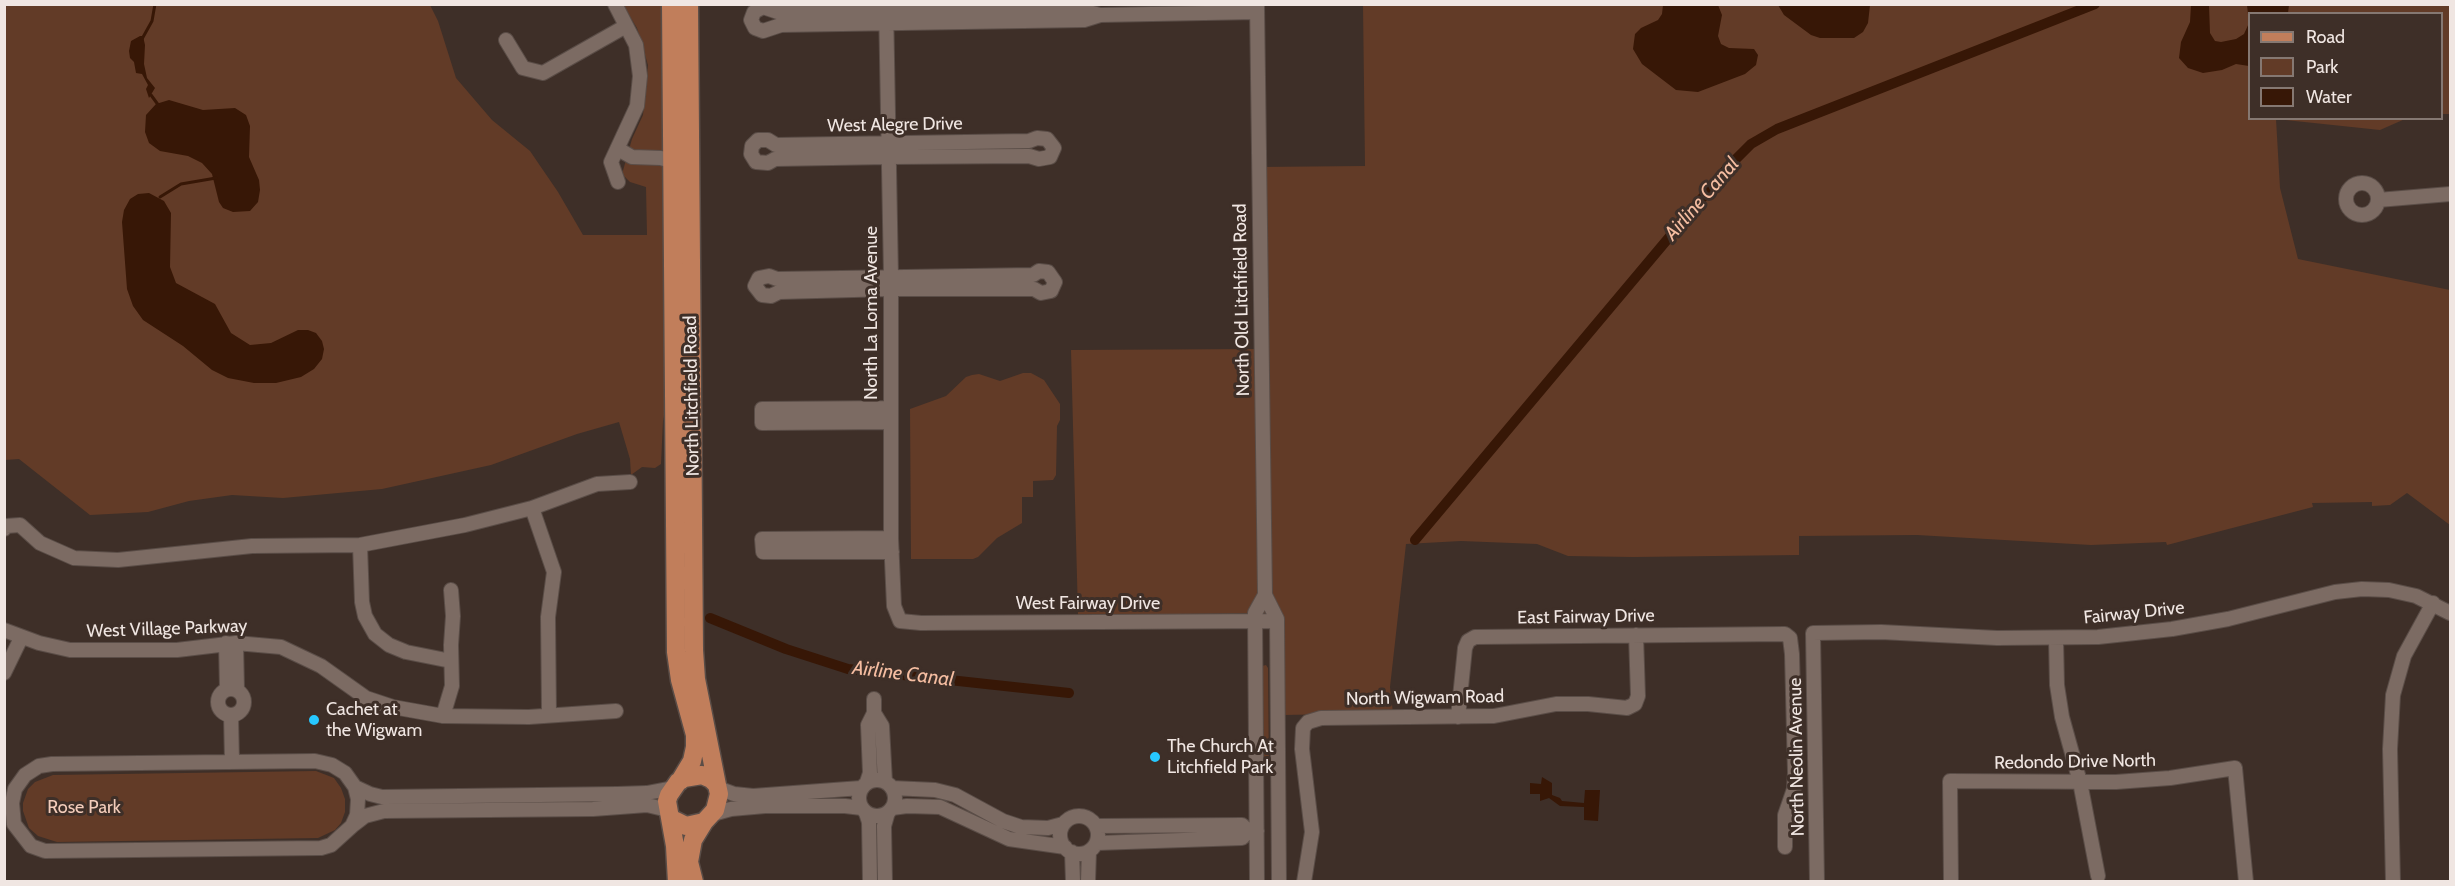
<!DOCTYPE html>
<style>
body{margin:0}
#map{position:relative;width:2455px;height:886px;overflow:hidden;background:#3e2f28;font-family:Cabin,sans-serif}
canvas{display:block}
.frame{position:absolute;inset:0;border:6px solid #f0e6e2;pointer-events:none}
.legend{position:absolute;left:2248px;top:12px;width:195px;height:108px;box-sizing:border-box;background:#3e2f28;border:2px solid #857872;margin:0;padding:8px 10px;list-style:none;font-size:18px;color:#f0e6e2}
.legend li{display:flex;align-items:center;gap:12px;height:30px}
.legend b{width:30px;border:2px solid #857872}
</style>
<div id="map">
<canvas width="2455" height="886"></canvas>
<div class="frame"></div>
<ul class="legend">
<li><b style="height:8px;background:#c17e5b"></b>Road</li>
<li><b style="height:16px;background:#623b27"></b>Park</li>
<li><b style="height:16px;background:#371706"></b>Water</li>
</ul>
</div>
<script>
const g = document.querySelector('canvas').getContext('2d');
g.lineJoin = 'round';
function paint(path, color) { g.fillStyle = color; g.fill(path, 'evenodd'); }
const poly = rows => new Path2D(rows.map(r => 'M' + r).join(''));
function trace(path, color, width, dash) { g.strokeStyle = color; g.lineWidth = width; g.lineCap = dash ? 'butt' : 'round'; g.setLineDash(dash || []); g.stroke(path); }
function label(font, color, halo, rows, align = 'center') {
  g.font = font + ' Cabin,sans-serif'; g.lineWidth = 6; g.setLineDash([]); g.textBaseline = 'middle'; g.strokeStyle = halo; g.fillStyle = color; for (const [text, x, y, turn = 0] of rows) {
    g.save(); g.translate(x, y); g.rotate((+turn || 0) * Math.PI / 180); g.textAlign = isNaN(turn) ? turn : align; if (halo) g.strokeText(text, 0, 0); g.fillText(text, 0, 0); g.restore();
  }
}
paint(poly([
 [5,5,430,5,438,21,456,78,492,120,530,151,558,192,583,235,647,235,646,187,630,182,622,174,632,139,643,115,648,65,637,28,623,5,666,5,670,383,663,421,661,464,655,468,642,467,631,475,630,459,619,422,577,434,491,465,382,489,283,498,232,495,189,501,148,512,90,515,19,459,5,460],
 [1363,5,2450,5,2450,114,2442,114,2442,14,2250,14,2250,118,2405,119,2380,130,2276,119,2280,188,2298,259,2450,290,2450,525,2407,493,2390,505,2372,506,2372,502,2312,503,2313,507,2167,545,2166,542,2091,545,1917,535,1799,536,1799,555,1633,557,1568,556,1537,544,1461,541,1406,544,1390,687,1393,713,1283,715,1282,613,1078,615,1071,350,1260,349,1258,167,1365,166],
 [1023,373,1031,373,1044,380,1060,404,1060,420,1057,426,1056,475,1053,480,1033,481,1033,497,1022,497,1022,523,997,538,978,557,973,559,911,559,910,409,946,396,966,377,972,375,979,374,1000,381],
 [1266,665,1268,668,1269,774,1266,776,1263,773,1262,666],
 [316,771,334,778,341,788,345,799,345,812,341,823,335,830,318,838,57,842,38,836,29,828,23,811,23,803,28,789,35,782,53,775]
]), '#623b27');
paint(poly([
 [1663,5,1718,5,1722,15,1718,36,1721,44,1729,48,1754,49,1758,55,1756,65,1745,74,1698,92,1676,90,1642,64,1633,49,1635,34,1641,28,1658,20,1662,14],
 [1778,5,1870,5,1868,23,1863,32,1854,38,1820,38,1811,35,1784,15],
 [2191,5,2209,5,2210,33,2215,41,2221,42,2236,39,2244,34,2249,23,2247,5,2289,5,2288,13,2250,14,2249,66,2236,64,2222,70,2203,73,2188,68,2179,58,2181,42,2190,22],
 [140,36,143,36,145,45,144,64,147,78,155,88,149,98,146,89,148,85,142,74,136,73,134,62,130,58,129,51,131,41],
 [169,100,203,110,235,108,246,115,250,126,249,157,259,180,260,190,258,202,250,211,233,212,223,208,219,202,212,174,202,163,188,156,160,151,149,143,145,132,146,115,156,104],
 [149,193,164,201,171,213,170,267,176,283,215,304,231,333,250,345,271,343,298,330,308,330,316,333,322,341,324,349,322,359,314,369,301,377,276,383,254,383,228,378,212,370,183,346,143,320,133,306,127,289,122,222,124,210,130,199,138,194],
 [1542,777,1552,783,1552,795,1560,798,1562,801,1584,803,1585,790,1600,790,1598,821,1584,820,1584,807,1560,806,1549,798,1540,801,1540,794,1530,794,1530,783,1541,784]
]), '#371706');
trace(poly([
 [142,39,152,21,155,4],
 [151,95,159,106],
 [160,197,181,184,216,178]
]), '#371706', 3);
trace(poly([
 [1415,540,1729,166,1751,144,1777,129,2095,4],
 [710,618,786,649,848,669,1069,693]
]), '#371706', 10);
const minor = poly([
 [615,4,636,45,640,76,637,106,611,162,618,182],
 [886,4,891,277,891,538,894,606,900,621,921,623,1276,621],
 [1257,4,1265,595,1277,619,1279,882],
 [1100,15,1084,20,781,25,763,31,755,28,751,20,754,12,763,7,778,12,1063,9,1081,10,1100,15,1257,12],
 [506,40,523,68,543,73,626,26],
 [1037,138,1047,139,1054,148,1050,157,1039,159,1029,156,889,157,775,159,768,163,756,162,751,154,752,146,758,140,768,140,776,145,1029,141,1037,138],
 [618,149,632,157,661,158,671,161],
 '2346 199a16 16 0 1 1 32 0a16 16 0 1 1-32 0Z',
 [2378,200,2450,194],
 [1039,271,1048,272,1055,282,1051,291,1041,293,1034,289,891,289,779,292,771,296,762,295,755,286,759,278,769,276,777,279,1033,275,1039,271],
 [890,408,762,409,762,423,891,422],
 [532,508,554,572,548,617,549,714],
 [4,529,6,526,20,525,40,543,74,558,118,560,252,546,360,545,465,525,532,508,597,484,630,482],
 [891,538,762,539,763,552,892,552],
 [360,545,362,602,365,616,375,634,389,645,406,652,451,661],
 [4,630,39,643,70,650,177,650,236,643,281,647,321,666,366,698,393,707,443,716,529,717,616,711],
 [2056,639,2057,685,2062,717,2080,782,2098,876],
 [226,643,227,689],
 [236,643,237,689],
 [4,673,21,638],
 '218 702a13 13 0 1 1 26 0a13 13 0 1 1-26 0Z',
 [874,713,882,726,885,782],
 [231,715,232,762],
 [443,716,452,686,451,645,453,616,451,590],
 [1458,717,1465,648,1468,641,1475,637,1785,634,1790,638,1792,654,1795,773,1794,789,1785,815,1785,847],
 [315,761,332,765,345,773,355,787,358,799,357,815,352,826,331,845,321,848,45,851,31,846,14,824,12,803,15,789,25,775,39,766,52,764,315,761],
 '859 798a18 18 0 1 1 36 0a18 18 0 1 1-36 0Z',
 [867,782,870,773,868,725,874,713,874,699],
 [355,787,370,794,382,797,617,794,647,793,673,788],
 [718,788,734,794,753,796,861,788],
 [892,788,935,790,955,795,1003,821,1021,827,1048,828,1063,824],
 [892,808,907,806,940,807,1009,839,1065,847],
 [866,813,869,822,870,882],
 [713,814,731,809,765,806,845,806,862,808],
 '1060 835a19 19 0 1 1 38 0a19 19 0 1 1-38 0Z',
 [352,826,365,816,384,811,593,809,647,805,668,810],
 [1096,826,1242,825,1248,831,1257,831],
 [1097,843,1242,838,1248,831],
 [1072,852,1073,882],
 [885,882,884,826,888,812],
 [1088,882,1089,851],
 [1257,882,1255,613,1265,595],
 [1304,882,1312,832,1302,749,1303,728,1308,722,1321,718,1494,716,1556,704,1588,704,1627,708,1635,704,1638,696,1636,635],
 [1817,882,1813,633,1881,632,1997,638,2098,637,2172,629,2228,619,2335,592,2362,589,2389,590,2416,596,2450,613],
 [1951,882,1950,781,2116,782,2170,778,2235,768,2246,882],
 [2393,882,2390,749,2393,695,2404,656,2433,603]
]);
const major = poly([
 [671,4,676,652,680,680,695,735,695,747,692,761,680,781],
 [689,4,694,650,696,679,717,785],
 [670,818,675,846,677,882],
 [694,882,689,862,693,840,704,822,715,810,719,794,717,785,711,779,702,775,684,778,678,782,669,795,667,801,670,818,686,826,704,822]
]);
trace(minor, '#5a4d47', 16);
trace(major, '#5a4d47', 21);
trace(minor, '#7c6b63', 14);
trace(major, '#c17e5b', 18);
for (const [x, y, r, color] of [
 [314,720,6,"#27c8ff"],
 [1155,757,6,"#27c8ff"]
]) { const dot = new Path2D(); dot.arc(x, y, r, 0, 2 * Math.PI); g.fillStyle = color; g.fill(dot); trace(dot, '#3e2f28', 2); }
label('18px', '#f0e6e2', '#3e2f28', [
 ["West Alegre Drive",895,125,-1],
 ["North Old Litchfield Road",1242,300,-91],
 ["North La Loma Avenue",872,313,-90],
 ["North Litchfield Road",692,396,-91],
 ["West Fairway Drive",1088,604],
 ["Fairway Drive",2134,613,-6],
 ["East Fairway Drive",1586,617,-1],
 ["West Village Parkway",167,629,-2],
 ["North Wigwam Road",1425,698,-1],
 ["North Neolin Avenue",1797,757,-91],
 ["Redondo Drive North",2075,762,-1]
]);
label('18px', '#f0e6e2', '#3e2f28', [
 ["Cachet at",326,710],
 ["the Wigwam",326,731],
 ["The Church At",1167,747],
 ["Litchfield Park",1167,768]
], 'left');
label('18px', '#f3ccba', '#3e2f28', [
 ["Rose Park",84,808]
]);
label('italic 20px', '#f5bda1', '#3e2f28', [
 ["Airline Canal",1702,199,-49],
 ["Airline Canal",903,674,7]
]);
</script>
